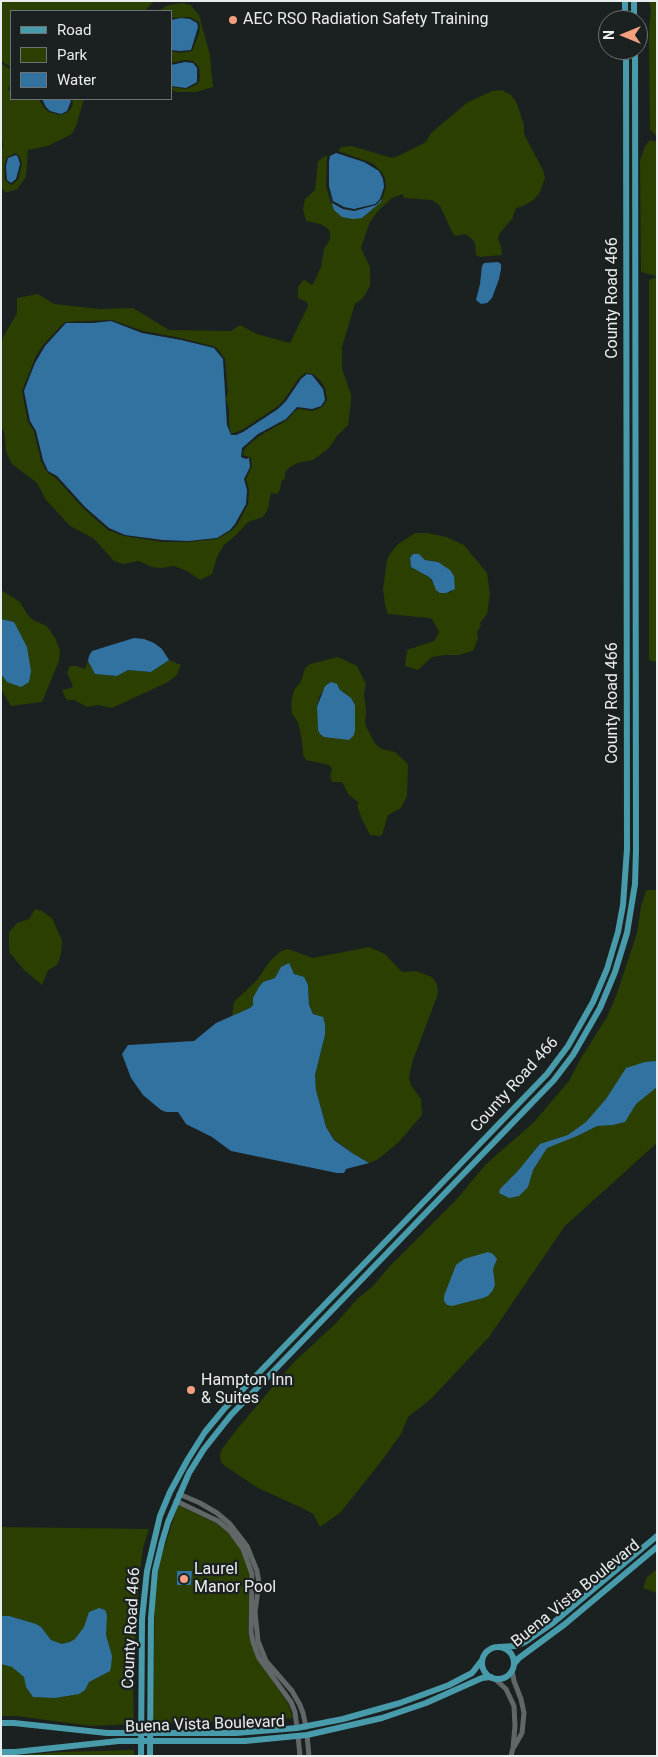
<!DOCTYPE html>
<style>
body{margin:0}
#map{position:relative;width:658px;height:1757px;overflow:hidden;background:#1b2120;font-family:Roboto,sans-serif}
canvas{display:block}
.frame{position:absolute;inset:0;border:2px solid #e9eded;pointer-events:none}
.legend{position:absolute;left:10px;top:10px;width:162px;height:90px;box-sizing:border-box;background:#1b2120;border:1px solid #6d7372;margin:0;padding:6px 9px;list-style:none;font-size:15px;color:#e9eded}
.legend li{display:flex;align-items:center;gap:10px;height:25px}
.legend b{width:25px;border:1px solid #6d7372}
.north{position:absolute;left:598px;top:10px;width:50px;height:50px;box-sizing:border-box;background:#1b2120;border:1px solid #6d7372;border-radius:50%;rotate:270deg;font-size:14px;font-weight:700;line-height:20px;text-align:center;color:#e9eded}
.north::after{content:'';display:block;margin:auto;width:18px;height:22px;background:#f3a081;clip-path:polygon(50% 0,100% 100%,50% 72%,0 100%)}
</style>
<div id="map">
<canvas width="658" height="1757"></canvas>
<div class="frame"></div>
<ul class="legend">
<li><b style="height:6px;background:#489baa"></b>Road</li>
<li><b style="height:14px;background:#2a3f00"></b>Park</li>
<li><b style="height:14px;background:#3272a1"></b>Water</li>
</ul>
<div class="north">N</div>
</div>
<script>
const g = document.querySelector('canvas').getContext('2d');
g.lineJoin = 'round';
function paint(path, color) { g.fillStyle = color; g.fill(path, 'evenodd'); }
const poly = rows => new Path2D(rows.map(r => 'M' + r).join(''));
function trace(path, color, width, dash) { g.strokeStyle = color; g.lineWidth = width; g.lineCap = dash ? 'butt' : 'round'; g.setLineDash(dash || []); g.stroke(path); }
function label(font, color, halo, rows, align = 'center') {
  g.font = font + ' Roboto,sans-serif'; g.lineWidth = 4.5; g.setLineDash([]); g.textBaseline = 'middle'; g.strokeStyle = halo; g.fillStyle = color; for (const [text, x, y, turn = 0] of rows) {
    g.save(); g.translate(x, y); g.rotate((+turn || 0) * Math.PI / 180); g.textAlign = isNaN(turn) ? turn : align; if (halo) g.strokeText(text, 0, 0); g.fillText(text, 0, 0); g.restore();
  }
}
paint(poly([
 [1,1,154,1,145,11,11,11,11,67,1,61],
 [649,1,657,1,657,137,650,129,649,33,651,9],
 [183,3,191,5,199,15,210,55,213,87,197,92,177,92,171,90,171,87,186,89,194,86,199,82,200,76,199,67,193,61,185,60,171,63,171,51,180,53,192,51,199,34,200,26,199,22,190,17,171,18,171,11,158,11,168,5],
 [1,63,11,70,11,83,8,89,11,92,11,99,39,99,44,108,49,112,60,115,68,112,72,107,73,102,72,99,84,99,76,126,72,134,48,146,28,150,26,177,17,189,6,193,1,187,1,150,3,147,1,132],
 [16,153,20,157,22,164,18,180,11,185,5,180,4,166,7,157],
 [502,90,511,95,516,101,524,125,524,134,543,170,545,178,539,194,532,201,521,207,516,208,512,219,500,233,498,238,501,247,502,255,480,257,476,255,475,243,472,239,465,234,456,236,453,234,440,206,432,200,404,198,403,194,392,198,378,211,370,222,361,248,370,267,370,286,363,298,355,304,342,347,342,369,351,394,351,403,348,425,337,436,329,448,313,460,297,463,290,467,285,472,285,479,282,480,280,490,277,494,271,493,268,509,263,517,248,522,236,535,224,545,217,557,212,574,200,580,187,571,174,566,161,568,152,567,139,561,123,564,114,561,93,538,70,526,46,500,37,483,12,464,6,452,4,432,1,426,1,341,17,313,17,298,38,294,54,304,100,309,133,308,169,330,231,331,240,325,257,334,290,343,308,306,307,302,298,298,298,287,302,281,305,280,310,284,312,285,314,282,321,267,324,249,330,239,330,232,327,228,320,224,306,221,303,209,305,199,315,190,318,161,327,155,326,186,331,204,362,218,381,202,386,187,385,178,381,171,372,163,338,151,341,147,352,146,392,158,398,156,426,142,431,133,468,102,492,91],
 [112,320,143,331,181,338,216,347,225,359,228,392,226,399,229,409,229,425,231,434,242,430,277,407,284,400,299,378,305,373,313,374,320,380,325,388,327,400,322,407,313,411,298,409,295,411,287,420,259,436,244,449,243,455,251,458,252,466,246,479,249,490,248,504,237,525,231,531,217,539,188,542,163,542,124,536,108,530,83,508,56,478,47,472,41,461,34,431,28,422,22,391,36,356,44,344,65,322],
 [650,140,657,142,656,276,641,272,640,160,645,146],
 [657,277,657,662,649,660,649,280],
 [415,533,427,533,446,537,464,545,487,573,490,594,487,614,480,623,481,626,477,632,478,639,473,651,459,655,444,655,432,657,418,670,405,666,407,650,434,641,439,632,432,619,429,618,388,614,385,605,383,589,387,560,390,554,398,544],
 [413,554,419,554,425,560,438,562,452,592,440,593,429,577,411,567,410,559],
 [1,590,20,602,27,614,33,620,47,626,55,638,60,650,59,661,42,702,11,706,1,689,1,674,7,682,14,622,1,619],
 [338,657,357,666,366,684,364,694,366,709,365,724,375,744,382,749,395,752,407,763,408,766,407,796,401,808,388,815,382,835,379,836,370,835,361,817,357,805,359,803,349,795,342,782,332,782,330,776,332,769,329,765,306,760,303,755,302,741,298,722,292,714,291,702,294,690,301,682,305,668,310,664],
 [337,684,340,690,351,698,355,705,355,730,324,737,320,734,318,730,317,707,319,697,324,689],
 [169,660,181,665,177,675,168,682,112,708,98,705,87,707,74,700,67,700,64,695,62,690,71,688,73,686,67,673,70,666,77,666,85,669,88,661,95,674,117,676,128,670,151,672],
 [646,890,657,890,657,1143,565,1226,489,1337,432,1398,408,1417,401,1434,383,1459,341,1512,320,1527,313,1514,302,1508,258,1488,225,1466,221,1462,220,1455,222,1449,237,1429,293,1363,335,1324,358,1298,373,1286,388,1268,456,1200,486,1164,533,1123,569,1081,581,1058,607,1017,616,996,637,933,641,906],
 [35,909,42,911,52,918,62,940,61,955,57,965,48,970,42,985,24,970,10,953,9,945,9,932,17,923,29,919],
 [369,947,385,954,402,972,416,971,432,977,437,984,438,994,413,1060,409,1077,411,1085,421,1099,422,1115,398,1143,377,1160,369,1163,352,1153,334,1139,326,1127,316,1090,315,1075,325,1035,325,1024,319,1017,313,1014,309,1005,308,985,284,965,275,978,268,980,253,998,253,1005,250,1008,232,1016,234,1002,257,980,270,961,281,951,288,949,313,958],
 [178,1505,216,1523,228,1533,241,1549,250,1574,248,1632,251,1643,257,1659,288,1703,293,1718,274,1720,156,1723,153,1717,155,1597,160,1560],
 [1,1527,149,1529,143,1548,137,1602,133,1679,134,1724,91,1726,16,1716,1,1716],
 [657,1569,657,1593,643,1588,647,1577],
 [134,1750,134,1756,8,1756,60,1752]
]), '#2a3f00');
paint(poly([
 [181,18,190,19,197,23,198,27,191,50,179,51,171,50,171,20],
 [185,62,193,63,197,68,197,82,186,88,171,86,171,65],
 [42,99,69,99,71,101,67,111,61,114,50,111,46,107],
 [336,153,364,162,379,171,383,179,384,187,380,199,375,204,354,209,344,207,333,201,329,186,329,162,330,156],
 [16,155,18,157,20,164,16,179,11,183,7,180,6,166,8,158],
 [328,192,332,203,343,209,354,211,376,205,382,199,381,202,362,218,353,219,342,217,334,210],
 [498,262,501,264,501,269,499,279,492,298,487,303,481,304,476,300,480,284,482,266,484,263],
 [111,321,142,333,181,340,214,348,223,359,227,425,231,435,236,435,243,432,278,409,286,401,301,379,307,374,312,375,323,389,325,400,321,406,312,409,297,407,286,419,258,434,242,448,241,457,246,459,249,458,250,467,244,479,247,490,246,504,235,524,230,530,217,538,188,541,163,540,125,535,109,528,85,507,57,476,48,471,43,460,36,431,30,421,24,391,35,363,45,346,66,323,93,323],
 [413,554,419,554,425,560,438,562,450,570,454,576,455,589,446,593,440,593,436,590,432,580,429,577,411,567,410,558],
 [1,619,14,622,27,647,31,671,29,682,21,687,7,682,1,674],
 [134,638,144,639,154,643,162,649,169,660,151,672,128,670,117,676,95,674,88,661,89,656,92,651],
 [331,682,337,684,340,690,351,698,355,705,355,730,354,735,349,740,324,737,320,734,318,730,317,707,325,686],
 [289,963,294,974,304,977,308,985,309,1005,313,1014,323,1017,325,1024,325,1035,315,1075,316,1090,326,1127,334,1140,352,1153,369,1163,346,1169,344,1173,337,1173,231,1151,212,1137,186,1124,178,1112,166,1112,161,1110,143,1095,131,1078,122,1054,128,1045,194,1041,216,1023,250,1008,253,1005,253,998,259,987,263,982,275,978,281,967],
 [657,1061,657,1087,636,1104,625,1122,613,1125,597,1126,577,1136,547,1148,533,1170,528,1187,519,1196,509,1198,499,1193,500,1189,517,1172,540,1144,568,1135,586,1122,606,1099,626,1068,645,1062],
 [488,1252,493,1254,497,1259,493,1269,495,1285,493,1290,488,1296,483,1298,452,1306,447,1305,444,1301,444,1296,456,1265,464,1259],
 [177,1571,192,1571,191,1585,177,1585],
 [99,1608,105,1610,107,1615,106,1635,112,1656,111,1667,110,1671,89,1682,85,1690,79,1694,55,1698,33,1697,26,1687,24,1677,12,1667,1,1664,1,1616,9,1616,36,1624,41,1627,51,1640,62,1644,70,1642,75,1639,84,1627,89,1612]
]), '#3272a1');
trace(poly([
 [179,1494,200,1503,217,1513,230,1524,247,1546,257,1571,259,1583,255,1612,258,1641,266,1661,292,1691,300,1705,303,1713,306,1727],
 [176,1501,218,1521,230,1531,243,1549,252,1574,251,1632,253,1642,259,1658,291,1702,295,1712,297,1728],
 [512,1670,514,1681,521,1699,524,1713,522,1733,514,1747],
 [495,1679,506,1689,514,1706,515,1726,513,1748,511,1756],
 [307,1735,309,1756],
 [298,1736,300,1756]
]), '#616766', 5);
trace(poly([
 [625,1,625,20],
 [634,1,634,20],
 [498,1647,516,1646,525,1642,553,1623,657,1536],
 '482 1663a16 16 0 1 1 32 0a16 16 0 1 1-32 0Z',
 [514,1664,519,1658,565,1624,657,1547],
 [1,1723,14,1723,107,1733,236,1733,297,1728,343,1719,400,1703,449,1685,472,1673,482,1660],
 [1,1752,15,1752,119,1741,245,1741,307,1735,382,1718,426,1703,482,1678,491,1677],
 [141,1756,142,1619,147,1571,160,1516,170,1492,188,1459,205,1432,224,1409,547,1074,568,1046,593,1002,607,969,618,932,623,905,627,849,626,50],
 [150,1756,151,1618,155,1571,162,1542,168,1522,189,1473,204,1449,231,1415,554,1080,573,1055,600,1008,615,972,627,933,635,884,636,850,635,50]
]), '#489baa', 6);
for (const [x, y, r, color] of [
 [233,20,5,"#f3a081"],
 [191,1390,5,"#f3a081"],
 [184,1579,5,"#f3a081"]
]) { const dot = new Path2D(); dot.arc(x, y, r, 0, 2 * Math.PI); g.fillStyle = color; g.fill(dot); trace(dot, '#1b2120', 2); }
label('16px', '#e9eded', '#1b2120', [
 ["AEC RSO Radiation Safety Training",243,20],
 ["Hampton Inn",201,1381],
 ["& Suites",201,1399],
 ["Laurel",194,1570],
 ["Manor Pool",194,1588]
], 'left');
label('16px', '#e9eded', '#1b2120', [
 ["County Road 466",613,298,-90],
 ["County Road 466",613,703,-90],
 ["County Road 466",515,1085,-48],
 ["Buena Vista Boulevard",576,1594,-39],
 ["County Road 466",132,1628,-87],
 ["Buena Vista Boulevard",205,1725,-2]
]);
</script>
